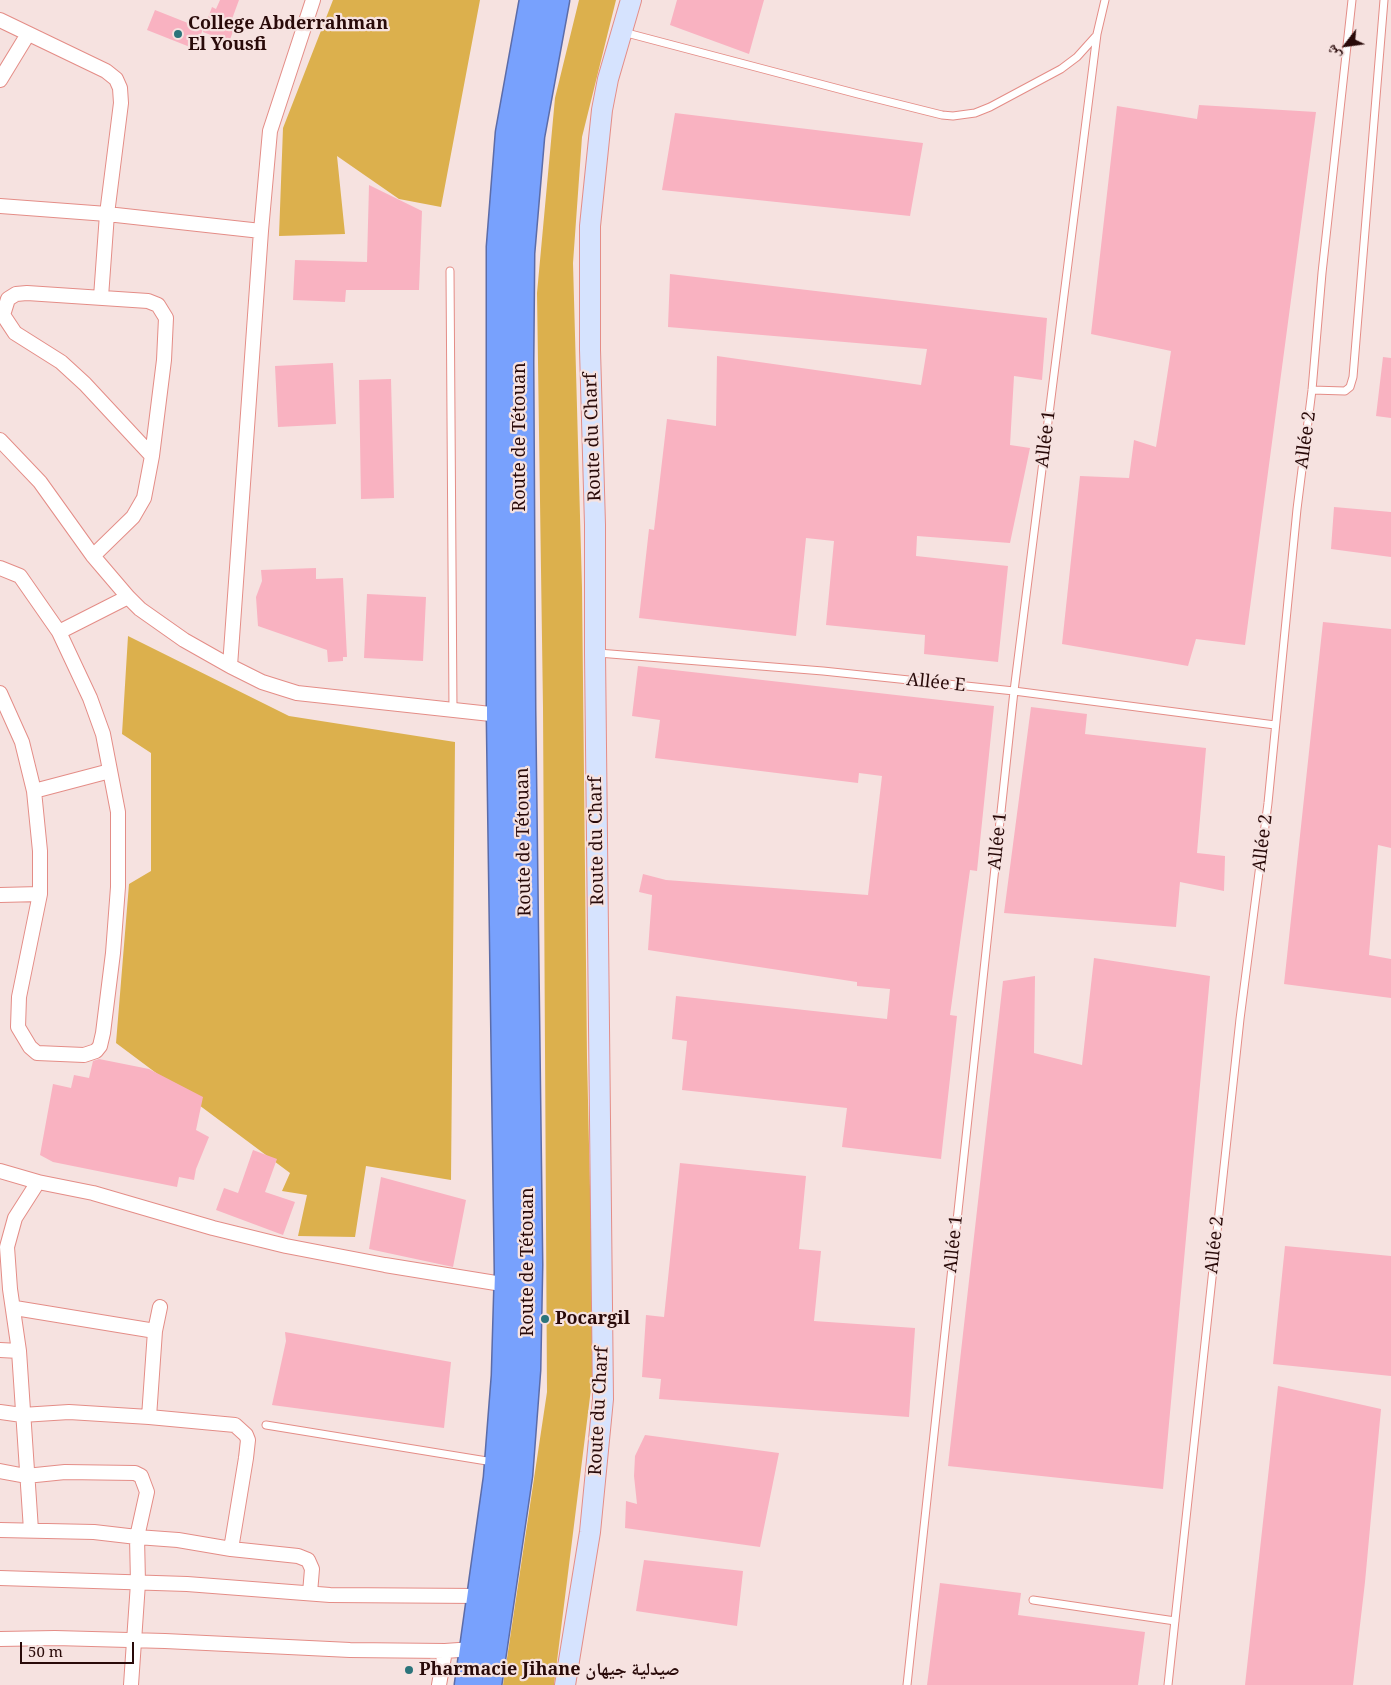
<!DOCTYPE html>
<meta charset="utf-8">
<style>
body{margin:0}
#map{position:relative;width:1391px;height:1685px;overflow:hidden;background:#f6e2e0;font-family:"Noto Serif","Noto Naskh Arabic",serif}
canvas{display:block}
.north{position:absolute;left:1321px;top:20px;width:50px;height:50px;-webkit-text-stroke:4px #f6e2e0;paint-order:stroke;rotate:240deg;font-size:14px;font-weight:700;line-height:20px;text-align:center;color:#290a09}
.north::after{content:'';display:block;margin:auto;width:18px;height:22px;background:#290a09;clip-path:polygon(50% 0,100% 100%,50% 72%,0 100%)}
.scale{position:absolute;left:20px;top:1642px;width:114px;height:22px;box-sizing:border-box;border:2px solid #290a09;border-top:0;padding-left:6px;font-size:15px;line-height:18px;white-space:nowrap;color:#290a09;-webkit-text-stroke:4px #f6e2e0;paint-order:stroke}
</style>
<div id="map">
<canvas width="1391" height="1685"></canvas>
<div class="north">ش</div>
<div class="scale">50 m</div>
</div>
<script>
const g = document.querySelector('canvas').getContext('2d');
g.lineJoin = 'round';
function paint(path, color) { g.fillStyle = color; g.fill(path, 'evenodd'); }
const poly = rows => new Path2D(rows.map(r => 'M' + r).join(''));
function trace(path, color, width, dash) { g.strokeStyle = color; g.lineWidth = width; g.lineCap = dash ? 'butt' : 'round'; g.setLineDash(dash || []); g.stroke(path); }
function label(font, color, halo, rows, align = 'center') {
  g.font = font + ' "Noto Serif","Noto Naskh Arabic",serif'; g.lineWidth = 4.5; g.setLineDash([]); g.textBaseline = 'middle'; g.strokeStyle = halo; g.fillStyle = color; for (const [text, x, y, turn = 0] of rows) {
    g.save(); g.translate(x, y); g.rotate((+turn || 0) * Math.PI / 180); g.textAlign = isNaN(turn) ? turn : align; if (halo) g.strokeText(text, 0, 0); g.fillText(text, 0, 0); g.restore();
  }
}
paint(poly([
 [333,0,480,0,441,207,399,199,337,156,345,234,279,236,283,128],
 [579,0,616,0,582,137,573,263,582,588,587,1057,594,1365,554,1685,503,1685,547,1392,543,708,537,293,555,98],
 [128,636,289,716,455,742,451,1180,366,1166,355,1237,298,1236,307,1195,282,1191,290,1173,116,1043,129,884,151,871,151,753,122,734]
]), '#dcb04d');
paint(poly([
 [220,0,239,0,232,19,237,21,229,42,203,32,212,7,216,9],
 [677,0,764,0,749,54,670,25],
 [155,10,203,29,195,49,147,30],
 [1199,105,1316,112,1245,645,1196,639,1188,666,1062,644,1080,476,1129,478,1134,440,1156,447,1171,351,1091,334,1117,106,1197,119],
 [675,113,923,143,910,216,662,190],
 [369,185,422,211,419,290,346,290,345,302,293,300,295,260,367,262],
 [670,274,1047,318,1042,380,1014,376,1010,445,1030,448,1010,543,917,536,916,556,1008,566,998,662,924,654,925,635,826,625,834,541,806,538,796,636,639,618,649,529,654,530,667,419,716,426,717,356,921,385,927,349,668,327],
 [1383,357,1391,358,1391,418,1376,416],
 [333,363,336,424,278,427,275,366],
 [391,379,394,498,361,499,359,380],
 [1334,507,1391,512,1391,557,1331,549],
 [316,568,316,579,343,578,347,657,343,657,343,661,328,662,327,650,258,626,256,597,262,581,261,570],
 [367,594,426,597,423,661,364,658],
 [1323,622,1391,629,1391,848,1378,845,1369,955,1391,959,1391,998,1284,984],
 [638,666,994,706,977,871,970,870,950,1015,957,1016,941,1159,842,1147,847,1108,682,1090,687,1041,672,1039,676,996,887,1019,890,989,857,986,857,982,648,950,652,895,639,892,643,874,666,880,868,895,882,776,859,773,858,783,655,758,660,720,632,716],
 [1031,707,1087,714,1085,734,1206,748,1197,853,1225,856,1224,891,1180,882,1176,927,1004,913],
 [1094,958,1210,976,1163,1489,948,1466,1003,981,1035,976,1034,1053,1082,1065],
 [99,1059,149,1069,203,1097,196,1130,209,1137,196,1169,194,1180,179,1177,177,1187,53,1162,40,1155,53,1084,71,1088,74,1075,89,1078,93,1061],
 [253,1150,277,1159,265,1192,295,1202,283,1235,216,1210,224,1188,238,1193],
 [680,1163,806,1176,799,1249,821,1251,814,1321,915,1328,909,1417,659,1399,661,1379,642,1377,646,1315,664,1317],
 [381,1177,466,1200,453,1267,369,1249],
 [1285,1246,1391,1256,1391,1376,1273,1364],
 [285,1332,451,1362,444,1428,272,1405,286,1341],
 [1278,1386,1381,1409,1365,1582,1353,1685,1245,1685],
 [645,1435,779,1453,760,1547,625,1528,626,1501,637,1504,634,1476,635,1456],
 [644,1560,743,1571,737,1626,636,1611],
 [940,1583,1021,1593,1018,1615,1145,1632,1138,1685,927,1685]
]), '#f9b2c1');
const lane = poly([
 [623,32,858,94,942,115,953,116,975,113,990,107,1061,69,1077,57,1095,37],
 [450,271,453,710],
 [1312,390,1345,391,1350,387,1353,377,1384,0],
 [598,653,823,671,1014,691,1275,725],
 [266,1425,493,1462],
 [1033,1600,1175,1621],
 [907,1685,1014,691,1097,34,1105,0],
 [1168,1685,1240,1019,1268,803,1297,509,1312,390,1322,273,1352,0]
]);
const street = poly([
 [0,20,106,71,116,79,120,88,121,103,107,214,101,297],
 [0,80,28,34],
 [0,206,107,214,261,231],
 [0,440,40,482,93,556,128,597,140,609,184,640,230,666,262,682,297,693,500,715],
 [93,556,133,517,144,498,152,456,164,360,166,318,158,305,148,301,27,293,16,294,8,299,3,315,15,333,61,362,85,384,152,456],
 [0,568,20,576,59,632,90,698,103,734,118,812,118,887,113,953,103,1033,100,1046,96,1051,84,1055,37,1053,30,1047,18,1027,19,997,40,894,40,851,34,791,22,742,0,693],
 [59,632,128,597],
 [230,666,261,231,270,131,313,0],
 [34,791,110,771],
 [0,895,40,894],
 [0,1171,38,1182,93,1193,213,1228,286,1246,385,1265,508,1285],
 [15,1308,155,1331],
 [0,1350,19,1351],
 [0,1412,22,1415,69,1412,149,1417,155,1331,160,1307],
 [0,1471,26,1476,65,1472,135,1473,141,1476,147,1492,137,1537,178,1540,231,1549,246,1458,248,1440,246,1435,235,1425,149,1417],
 [0,1530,94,1532,137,1537,138,1583,131,1685],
 [31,1530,19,1351,10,1289,7,1247,15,1218,38,1182],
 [231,1549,298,1556,308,1560,312,1569,310,1593],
 [0,1578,187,1584,330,1595,480,1596],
 [0,1639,55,1638,165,1641,350,1650,445,1651],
 [439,1685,445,1651,473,1649]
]);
const secondary = poly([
 [565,1685,590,1532,603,1399,595,653,595,525,590,350,590,226,602,110,608,79,631,0]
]);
const highway = poly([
 [468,1685,497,1478,505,1376,508,1272,500,715,500,247,509,133,533,0],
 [488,1685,519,1475,527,1370,529,1265,522,711,520,362,521,253,531,136,556,0]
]);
trace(lane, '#e48d87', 9);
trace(street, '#e48d87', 16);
trace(secondary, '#e48d87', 22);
trace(highway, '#5c6ca8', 29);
trace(lane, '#fff', 7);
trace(street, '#fff', 14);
trace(secondary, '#d6e3fe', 20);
trace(highway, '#78a1fd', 26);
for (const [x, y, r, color] of [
 [178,34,5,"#2b747b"],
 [545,1319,5,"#2b747b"],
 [409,1670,5,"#2b747b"]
]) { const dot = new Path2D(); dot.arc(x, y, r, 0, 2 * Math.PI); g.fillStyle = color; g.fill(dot); trace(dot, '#f6e2e0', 2); }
label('bold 18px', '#290a09', '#f6e2e0', [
 ["College Abderrahman",188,24],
 ["El Yousfi",188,45],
 ["Pocargil",555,1319],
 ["Pharmacie Jihane صيدلية جيهان",419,1670]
], 'left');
label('18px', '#290a09', '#f6e2e0', [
 ["Route de Tétouan",520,437,-90],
 ["Route du Charf",593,437,-92],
 ["Allée 1",1046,439,-83],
 ["Allée 2",1306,440,-82],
 ["Allée E",936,683,6],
 ["Route du Charf",597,841,-91],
 ["Allée 1",998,841,-84],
 ["Route de Tétouan",524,842,-91],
 ["Allée 2",1263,843,-83],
 ["Allée 1",954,1244,-84],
 ["Allée 2",1215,1245,-84],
 ["Route de Tétouan",528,1262,-90],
 ["Route du Charf",599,1411,-87]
]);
</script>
